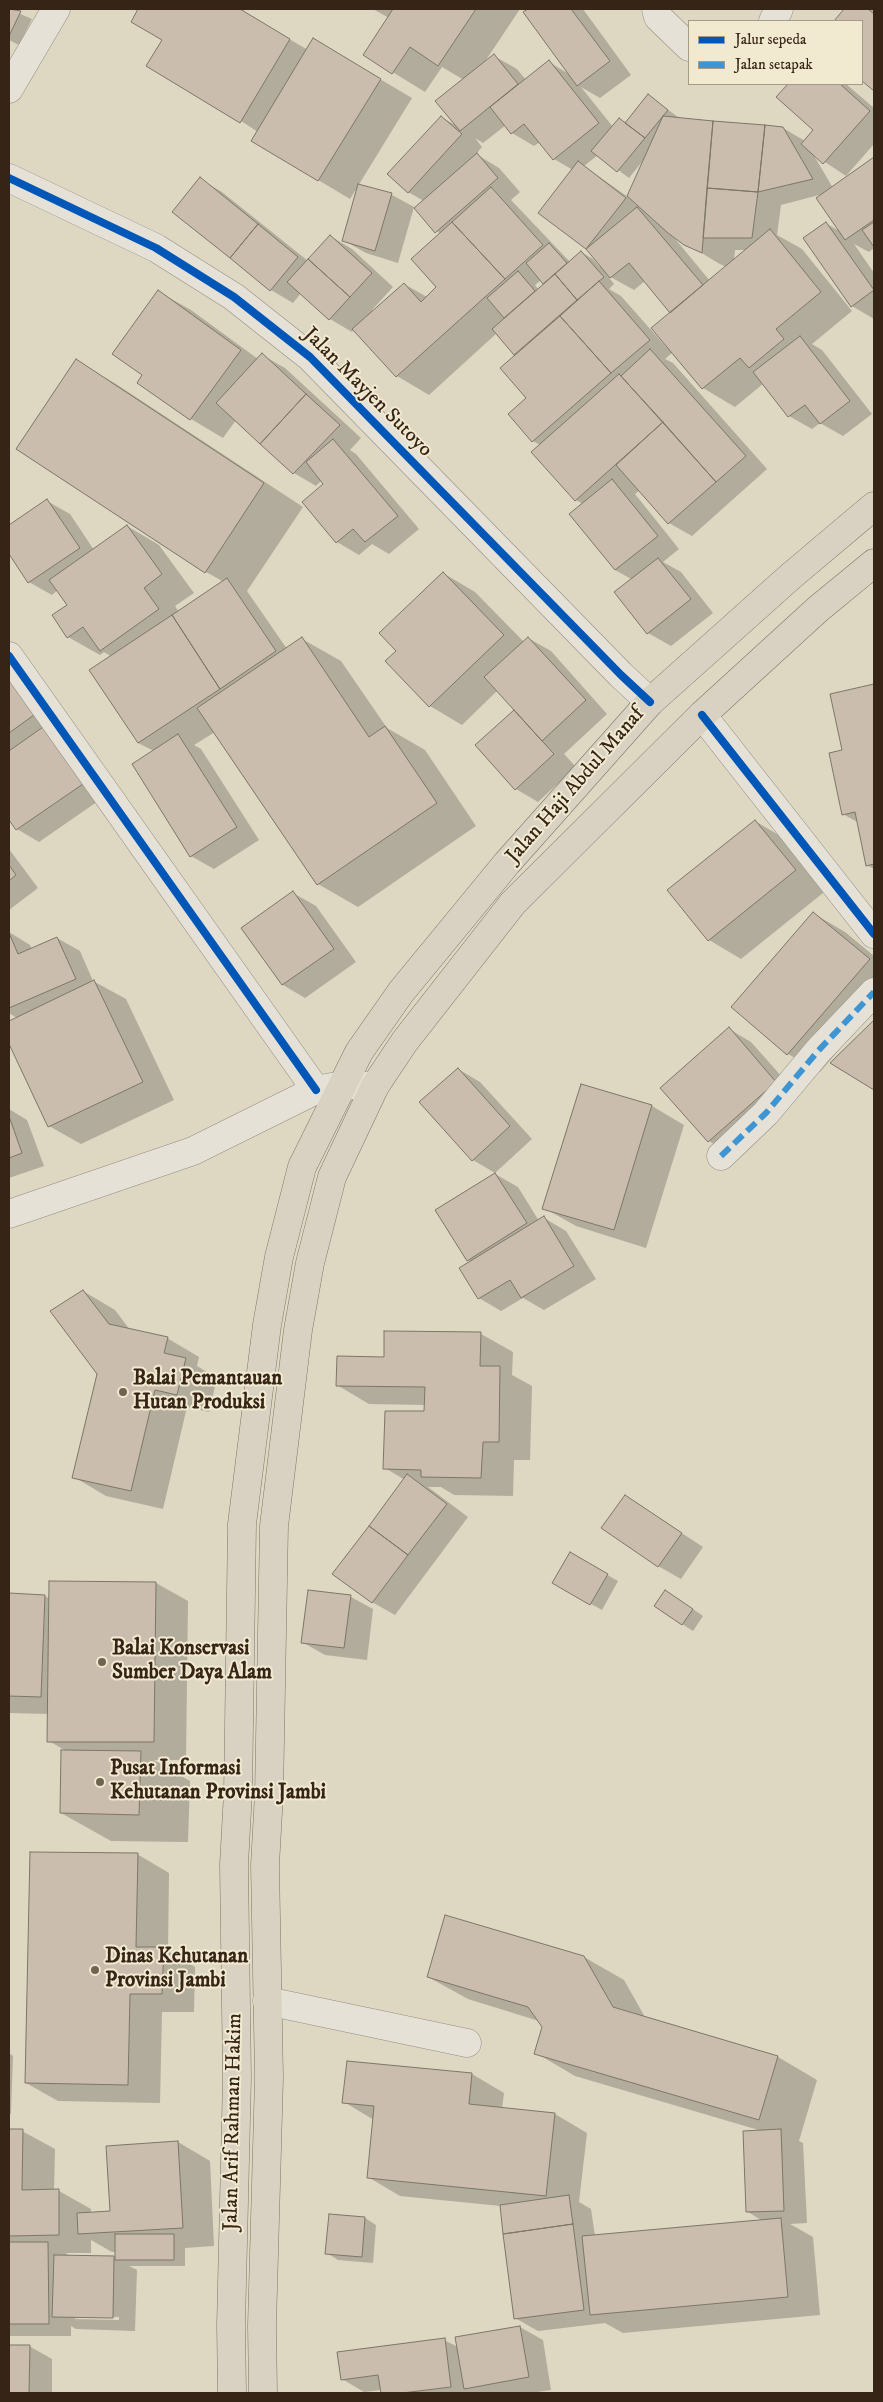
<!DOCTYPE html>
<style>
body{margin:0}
#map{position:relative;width:883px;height:2402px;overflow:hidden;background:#ded7c2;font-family:"IM FELL DW Pica",serif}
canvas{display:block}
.frame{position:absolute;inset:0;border:10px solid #362516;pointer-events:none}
.legend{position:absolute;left:688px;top:20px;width:175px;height:65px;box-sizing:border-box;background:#f1e9d0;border:1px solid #a69b86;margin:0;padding:6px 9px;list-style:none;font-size:15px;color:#362516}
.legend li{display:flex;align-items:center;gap:10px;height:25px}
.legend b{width:25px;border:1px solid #a69b86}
</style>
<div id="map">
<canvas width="883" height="2402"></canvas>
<div class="frame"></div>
<ul class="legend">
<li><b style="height:6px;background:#0057b8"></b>Jalur sepeda</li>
<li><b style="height:6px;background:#3e95d4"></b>Jalan setapak</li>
</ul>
</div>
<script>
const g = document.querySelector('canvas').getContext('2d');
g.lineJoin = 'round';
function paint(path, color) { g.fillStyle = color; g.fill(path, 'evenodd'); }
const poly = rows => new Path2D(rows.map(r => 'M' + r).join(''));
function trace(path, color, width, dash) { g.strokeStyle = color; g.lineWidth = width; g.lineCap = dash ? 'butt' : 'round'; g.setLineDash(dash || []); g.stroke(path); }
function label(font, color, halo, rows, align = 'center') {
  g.font = font + ' "IM FELL DW Pica",serif'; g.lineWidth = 4; g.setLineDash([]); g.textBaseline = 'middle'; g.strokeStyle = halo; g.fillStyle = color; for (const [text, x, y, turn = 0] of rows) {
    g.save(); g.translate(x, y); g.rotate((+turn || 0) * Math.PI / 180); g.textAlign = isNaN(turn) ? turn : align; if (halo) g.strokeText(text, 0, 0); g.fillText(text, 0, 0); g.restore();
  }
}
paint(poly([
 [9,9,32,19,19,45,9,40],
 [140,9,238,9,308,50,346,59,412,98,358,186,392,195,414,207,398,263,366,253,343,240,358,186,350,199,253,141,258,132,241,121,164,40,133,21],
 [373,9,520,9,484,63,494,56,517,69,526,80,549,62,569,74,525,13,530,9,583,9,631,75,600,98,581,87,613,127,620,119,626,123,649,96,678,117,677,119,783,128,805,141,814,130,778,97,789,84,846,84,874,108,874,144,846,176,813,154,833,188,874,158,874,248,869,252,854,244,874,273,874,319,852,306,827,224,841,232,823,194,781,205,777,235,802,249,852,311,812,344,822,350,872,414,843,436,820,423,812,429,789,416,764,383,735,407,703,388,673,352,665,359,673,363,767,469,692,536,669,523,640,490,635,494,679,549,663,562,681,572,713,613,671,646,648,633,633,580,615,570,583,504,576,500,540,445,533,441,509,414,528,398,517,355,497,333,429,395,397,376,354,329,352,332,330,319,301,293,293,303,271,290,174,212,200,179,222,192,308,261,330,236,352,249,393,287,372,310,374,311,404,284,427,297,438,287,440,234,416,208,424,201,408,192,441,117,457,126,464,80,442,67,425,92,365,55,389,18],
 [506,125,512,133,534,146,540,142,554,159,573,170,540,213,588,249,601,265,600,267,593,259,581,252,570,262,511,200,520,192,499,168,476,154,482,147,475,138,483,143],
 [598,155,629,178,645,158,628,197,584,166],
 [672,235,718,263,726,267,710,281],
 [735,250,746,250,734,260],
 [607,275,634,290,645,281,671,313,667,348,621,296,609,289,614,284],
 [541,280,546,284,539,290,535,285],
 [846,9,874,10,874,90,862,80,862,21,836,21],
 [159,292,191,310,258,359,262,355,285,368,361,438,350,450,356,454,419,529,389,554,372,544,359,555,337,542,325,484,322,480,316,486,294,473,236,420,223,438,191,419,139,382,144,375],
 [76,361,116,384,303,507,247,591,287,649,302,639,341,661,387,728,425,750,476,826,358,907,318,884,215,732,194,745,201,749,259,840,214,869,191,856,154,751,138,743,112,657,104,652,100,655,68,637,69,605,58,590,52,595,29,582,9,551,9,527,47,501,70,514,94,550,127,526,159,545,194,593,175,606,179,612,224,582,206,572],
 [443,573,475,592,524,642,528,638,551,651,607,714,564,754,576,767,538,802,516,789,516,710,498,690,462,725,430,706,386,661,398,651],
 [9,675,104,797,39,842,17,829,9,818],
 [874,685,874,869,867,865,859,823,843,814,843,751,831,695],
 [755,821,787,840,828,889,741,959,709,940,669,890],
 [9,849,38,888,9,910],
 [293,893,316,906,356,962,305,998,283,985,243,928],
 [813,913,845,932,874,956,874,1009,820,1072,788,1054,733,1007],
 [9,932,30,945,32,949,57,938,80,951,93,981,126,999,174,1100,81,1144,49,1126,9,1041,9,1022,17,1018,9,1013],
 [874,1022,874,1088,832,1063],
 [729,1029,751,1042,798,1095,731,1154,709,1141],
 [458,1069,480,1082,532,1139,495,1173,473,1160],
 [582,1085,652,1106,684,1125,646,1248,576,1226,544,1208],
 [9,1109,27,1120,44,1166,9,1178],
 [495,1174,518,1187,539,1221,544,1218,566,1231,596,1279,544,1310,523,1298,501,1311,479,1298,471,1262,468,1260],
 [83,1291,115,1310,130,1330,167,1338,199,1357,197,1366,217,1378,209,1412,187,1407,163,1509,106,1496,74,1477,98,1374],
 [481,1334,513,1352,512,1375,532,1386,530,1460,514,1460,513,1496,454,1495,441,1487,428,1487,468,1517,395,1615,372,1602,405,1480,385,1468,425,1412,426,1405,369,1404,337,1385,385,1358],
 [625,1496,703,1547,681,1579,658,1566],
 [570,1554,618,1581,602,1610,553,1583],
 [156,1583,188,1601,186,1760,154,1760,190,1781,188,1842,111,1841,61,1813,66,1751,49,1741,49,1714,9,1713,9,1595,45,1596,50,1599],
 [351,1597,373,1609,367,1660,325,1655,302,1642],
 [677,1598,703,1616,693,1631,682,1624],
 [137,1854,169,1873,168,1951,195,1967,194,2012,162,2012,160,2103,58,2101,26,2083],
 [584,1957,624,1980,645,2017,778,2057,817,2080,799,2141,803,2143,807,2223,790,2224,813,2237,820,2315,623,2333,605,2323,538,2331,515,2318,501,2206,400,2196,368,2177,374,2120,344,2102,472,2074,504,2093,502,2109,555,2114,587,2133,579,2202,591,2209,595,2236,763,2221,748,2212,762,2131,575,2076,536,2053,544,2027,539,2021,468,1999,428,1977],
 [9,2053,13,2056,11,2114,9,2114],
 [9,2131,22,2131,55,2149,54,2191,59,2191,91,2209,91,2213,111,2212,178,2142,210,2161,214,2246,185,2248,185,2266,129,2266,137,2270,135,2331,76,2329,71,2326,71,2336,9,2336],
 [91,2240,112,2252,116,2252,116,2258,70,2257,66,2253,91,2253],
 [75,2316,119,2317,119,2320,75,2319],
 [330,2215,365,2218,376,2225,373,2263,338,2260,327,2253],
 [520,2327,543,2340,551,2390,531,2393,382,2393,381,2390,364,2392,342,2379,444,2340,458,2347],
 [9,2346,29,2346,52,2359,52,2393,9,2393]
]), '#0003');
const building = poly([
 [9,9,21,11,9,36,9,9],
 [138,9,240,9,290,39,240,123,146,66,162,40,131,22,138,9],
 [393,9,476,9,438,66,410,47,392,74,363,55,393,9],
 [528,9,571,9,610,61,577,86,523,12,528,9],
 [844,9,868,9,874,14,874,91,862,81,862,21,834,21,844,9],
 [313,38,381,79,318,181,251,141,313,38],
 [494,54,518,84,460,131,435,101,494,54],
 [549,60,599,123,553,160,524,124,511,134,490,107,549,60],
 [788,84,840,84,870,111,823,164,801,144,813,130,776,97,788,84],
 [648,94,668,110,645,138,625,123,648,94],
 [441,116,462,134,408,193,387,174,441,116],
 [663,116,713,121,702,253,684,245,668,233,627,196,663,116],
 [619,118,645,138,617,172,591,151,619,118],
 [713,121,765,125,758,192,707,188,713,121],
 [765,125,783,127,813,179,758,192,765,125],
 [477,153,498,178,435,233,414,208,477,153],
 [874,157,874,220,845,240,816,198,874,157],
 [578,161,626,198,586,249,538,213,578,161],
 [200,177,258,224,230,258,172,212,200,177],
 [358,184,392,193,375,251,342,241,358,184],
 [491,187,543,245,505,279,452,222,491,187],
 [707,188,758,192,752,238,703,238,707,188],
 [637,207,703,285,670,313,629,263,610,278,586,249,637,207],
 [452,222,505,279,396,377,352,329,404,283,421,302,436,287,411,259,452,222],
 [826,222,874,290,851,307,803,238,826,222],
 [874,222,874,247,862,230,874,222],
 [258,224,298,257,270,291,230,258,258,224],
 [770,229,821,292,776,329,784,339,749,368,740,358,702,389,651,328,770,229],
 [330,235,372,273,350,297,308,259,330,235],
 [549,243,567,263,543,284,526,263,549,243],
 [581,251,604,277,577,300,555,274,581,251],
 [308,259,350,297,329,320,287,282,308,259],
 [518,271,535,291,504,318,487,298,518,271],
 [555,274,577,300,514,355,492,329,555,274],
 [599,281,650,340,611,373,560,316,599,281],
 [158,290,241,350,190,420,137,383,142,375,112,354,158,290],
 [560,316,611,373,532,442,508,414,526,398,500,368,560,316],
 [800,336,850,401,820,424,805,405,788,417,753,372,800,336],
 [650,349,746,456,716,482,621,376,650,349],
 [262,353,306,394,260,444,216,403,262,353],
 [76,359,264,483,205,573,16,449,76,359],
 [619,374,663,422,575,501,531,452,619,374],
 [306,394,340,425,293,474,260,444,306,394],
 [663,422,716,482,668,524,616,465,663,422],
 [333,439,398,516,365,542,353,529,336,543,302,502,323,484,306,462,333,439],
 [612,479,658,536,615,570,569,514,612,479],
 [47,499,80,548,28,583,9,554,9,525,47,499],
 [127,525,162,574,144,588,159,609,100,651,83,627,67,638,52,615,67,605,49,580,127,525],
 [658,558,691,599,647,634,614,592,658,558],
 [443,572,504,635,429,707,385,661,396,651,379,633,443,572],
 [227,578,276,651,220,689,172,615,227,578],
 [172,615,220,689,138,743,89,670,172,615],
 [302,637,369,737,385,726,437,803,317,885,197,708,302,637],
 [528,637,586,700,542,741,484,677,528,637],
 [9,678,34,715,9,733,9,678],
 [874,684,874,864,866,866,855,812,842,815,829,753,842,750,830,694,874,684],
 [514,710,554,754,515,790,475,745,514,710],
 [43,727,83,784,16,830,9,820,9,751,43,727],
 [178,734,237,827,190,857,132,764,178,734],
 [755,820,796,870,708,941,667,890,755,820],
 [9,865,16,875,9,881,9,865],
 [293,891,334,949,282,985,241,928,293,891],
 [813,912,870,959,787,1055,731,1007,813,912],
 [9,933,18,954,57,937,76,979,9,1008,9,933],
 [94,980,143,1082,48,1127,9,1044,9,1021,94,980],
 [874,1020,874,1090,830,1063,874,1020],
 [729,1027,776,1082,708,1142,660,1088,729,1027],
 [458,1068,510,1126,472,1161,419,1102,458,1068],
 [581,1084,652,1105,614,1230,542,1209,581,1084],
 [9,1116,22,1153,9,1158,9,1116],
 [495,1173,527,1223,467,1261,435,1210,495,1173],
 [544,1216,574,1266,521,1298,510,1280,478,1299,459,1268,544,1216],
 [83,1290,109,1324,168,1337,164,1353,186,1358,177,1395,155,1390,131,1491,72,1478,97,1374,50,1311,83,1290],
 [384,1331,481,1332,480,1366,500,1366,499,1442,483,1442,481,1478,421,1477,421,1470,383,1469,385,1411,424,1411,425,1387,336,1386,337,1356,384,1357,384,1331],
 [407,1474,447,1504,408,1555,369,1526,407,1474],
 [625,1495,682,1533,658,1567,601,1528,625,1495],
 [369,1526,408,1555,372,1603,332,1574,369,1526],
 [570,1552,608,1574,590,1605,552,1583,570,1552],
 [49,1581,156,1582,154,1742,47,1742,49,1581],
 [308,1590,351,1595,344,1648,301,1643,308,1590],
 [665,1590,693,1609,682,1625,654,1606,665,1590],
 [9,1593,45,1595,41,1697,9,1696,9,1593],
 [61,1750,141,1751,139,1815,60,1813,61,1750],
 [30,1852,138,1853,136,1947,164,1947,162,1994,130,1994,128,2085,25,2083,30,1852],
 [445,1915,584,1956,613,2007,778,2056,759,2120,534,2054,542,2027,528,2007,427,1977,445,1915],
 [347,2061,472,2073,469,2104,555,2113,546,2196,367,2178,374,2106,342,2103,347,2061],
 [9,2129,23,2129,22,2190,59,2189,59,2235,9,2236,9,2129],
 [781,2129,784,2211,746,2212,743,2131,781,2129],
 [178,2141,183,2228,78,2234,77,2213,110,2211,106,2146,178,2141],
 [569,2195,573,2224,503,2234,500,2205,569,2195],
 [329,2214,365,2217,362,2257,325,2254,329,2214],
 [781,2218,788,2297,590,2315,582,2236,781,2218],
 [573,2224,584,2310,514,2319,503,2234,573,2224],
 [115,2234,174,2234,174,2260,115,2260,115,2234],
 [9,2242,48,2242,49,2324,9,2324,9,2242],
 [54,2255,114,2256,113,2318,52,2317,54,2255],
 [520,2326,529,2377,464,2389,455,2337,520,2326],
 [445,2338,451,2387,402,2393,381,2393,378,2375,341,2380,337,2352,445,2338],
 [9,2345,30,2345,29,2393,9,2393,9,2345]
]);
paint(building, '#cabdad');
trace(building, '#7c7669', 1);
const minor = poly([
 [656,9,658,17,689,47],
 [773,21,779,9],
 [9,89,56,9],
 [9,178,156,248,234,297,310,357,621,675,650,702],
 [9,656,316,1090],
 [702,715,874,934],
 [721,1156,766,1113,818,1051,874,992],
 [9,1214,193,1151,316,1090,343,1085,375,1086],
 [267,2001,467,2043]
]);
const major = poly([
 [232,2393,231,2325,237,2078,234,1864,238,1793,242,1524,267,1325,279,1257,302,1167,359,1052,401,992,507,863,650,702,791,576,874,506],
 [263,2393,262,2325,269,2078,265,1865,269,1794,274,1526,298,1330,310,1263,332,1177,375,1086,405,1041,513,903,702,715,818,609,874,563]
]);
trace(minor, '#948d80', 29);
trace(major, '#7c7669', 29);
trace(minor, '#e5e1d7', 28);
trace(major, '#d9d2c2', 28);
trace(poly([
 [721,1156,766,1113,818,1051,874,992]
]), '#3e95d4', 6, [12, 6]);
trace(poly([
 [9,178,156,248,234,297,310,357,621,675,650,702],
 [9,656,316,1090],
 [702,715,874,934]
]), '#0057b8', 8);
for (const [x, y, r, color] of [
 [123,1392,5,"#716352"],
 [102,1662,5,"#716352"],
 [100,1782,5,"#716352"],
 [95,1970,5,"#716352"]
]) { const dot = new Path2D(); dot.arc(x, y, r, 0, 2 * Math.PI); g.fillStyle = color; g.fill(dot); trace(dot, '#f1e9d0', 2); }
label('21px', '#362516', '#f1e9d0', [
 ["Jalan Mayjen Sutoyo",367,393,45],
 ["Jalan Haji Abdul Manaf",576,786,-49],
 ["Jalan Arif Rahman Hakim",234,2122,-89]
]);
label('bold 21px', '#362516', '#f1e9d0', [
 ["Balai Pemantauan",133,1380],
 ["Hutan Produksi",133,1404],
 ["Balai Konservasi",112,1650],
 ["Sumber Daya Alam",112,1674],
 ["Pusat Informasi",110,1770],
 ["Kehutanan Provinsi Jambi",110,1794],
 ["Dinas Kehutanan",105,1958],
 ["Provinsi Jambi",105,1982]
], 'left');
</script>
